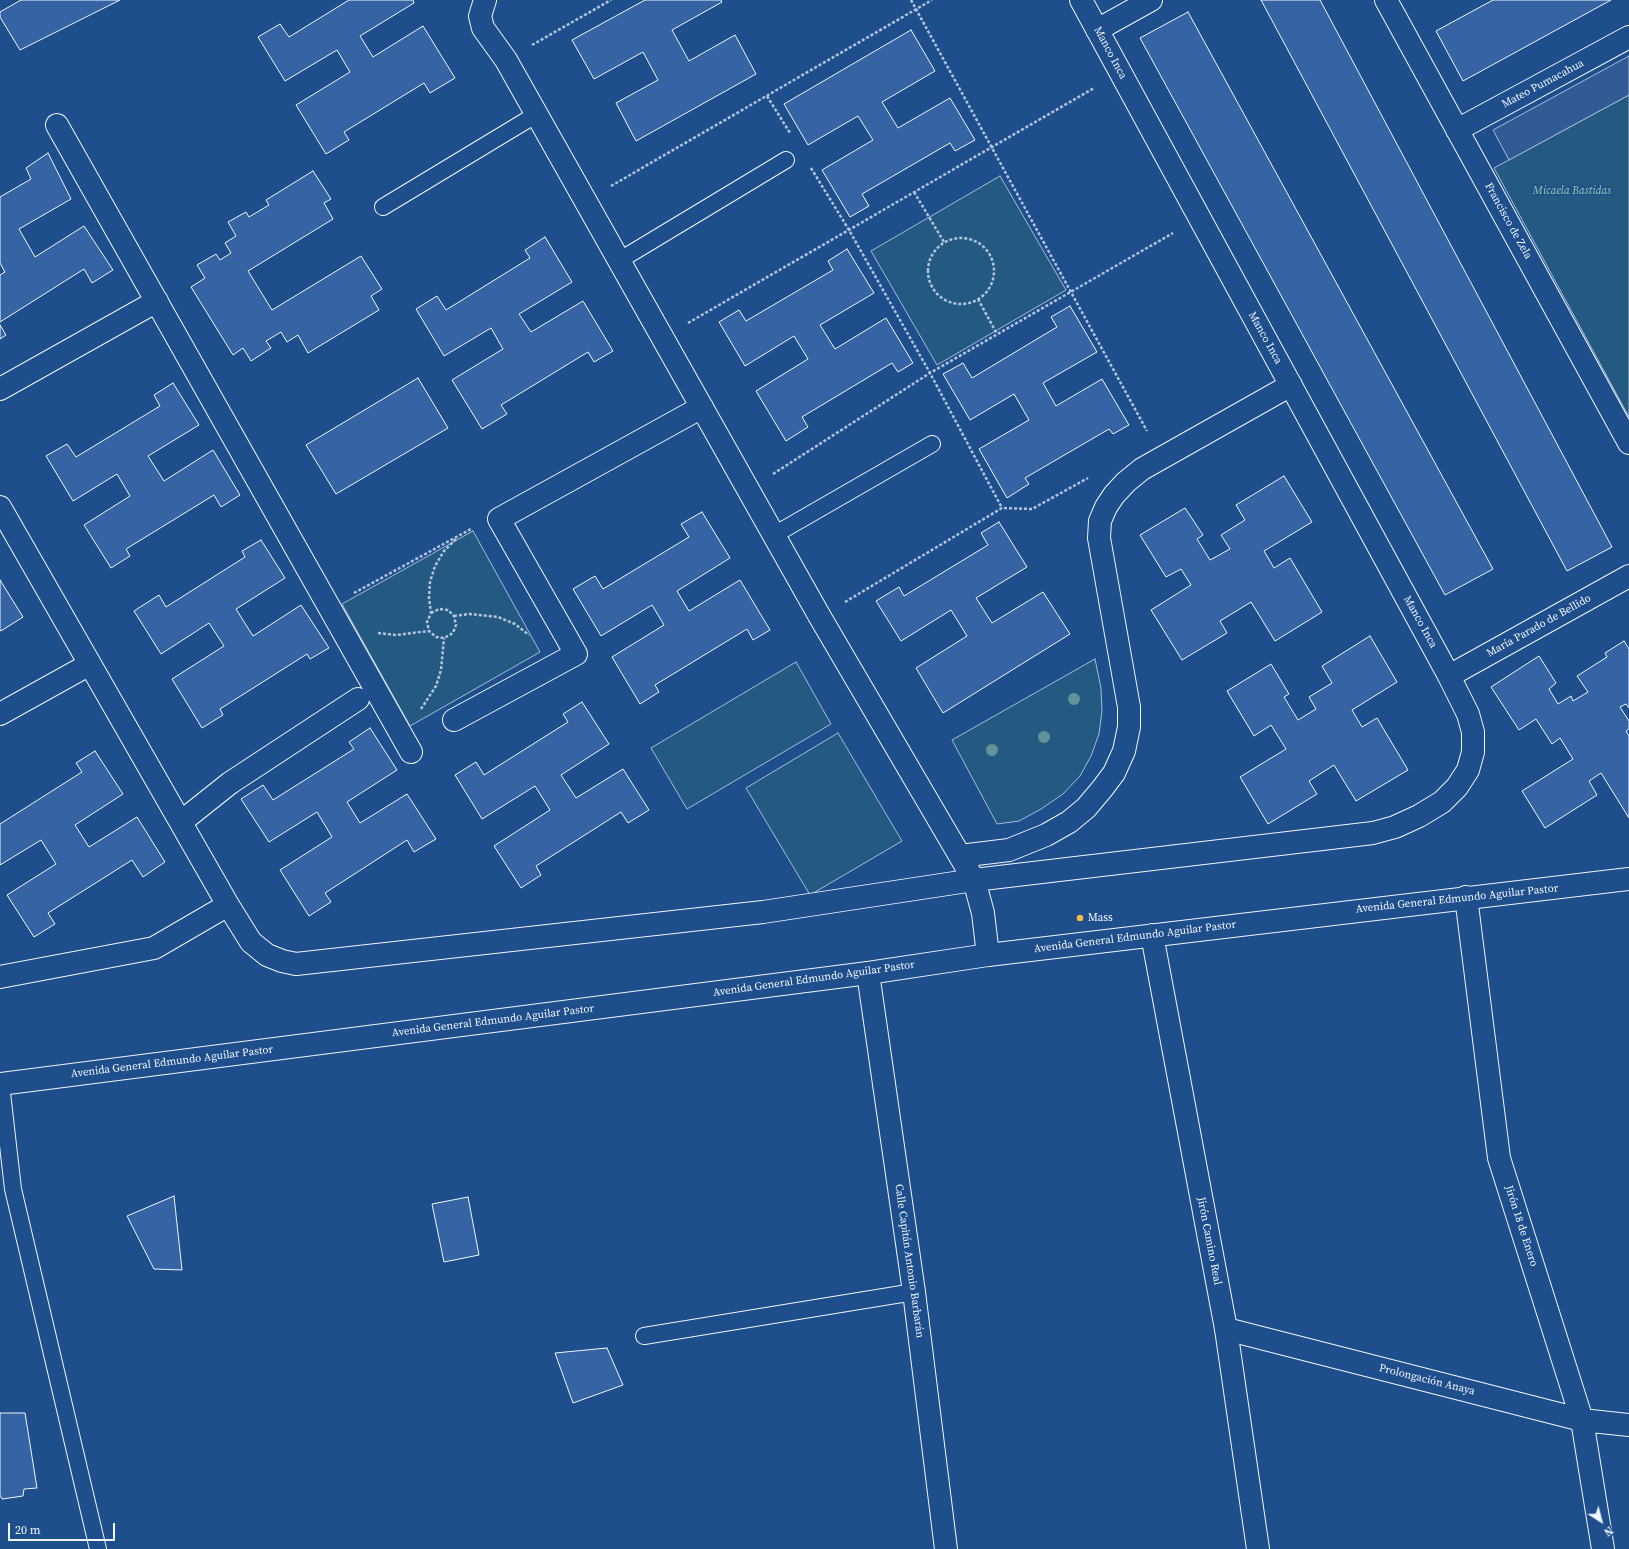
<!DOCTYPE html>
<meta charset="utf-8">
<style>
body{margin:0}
#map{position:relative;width:1629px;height:1549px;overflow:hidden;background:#1f4e8c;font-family:"Source Serif 4",serif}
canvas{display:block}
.north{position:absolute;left:1581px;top:1501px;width:40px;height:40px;-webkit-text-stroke:3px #1f4e8c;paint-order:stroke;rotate:144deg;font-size:11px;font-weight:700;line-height:16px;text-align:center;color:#f2f6ff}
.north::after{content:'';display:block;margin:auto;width:14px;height:18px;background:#f2f6ff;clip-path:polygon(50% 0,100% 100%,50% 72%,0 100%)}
.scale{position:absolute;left:8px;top:1523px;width:107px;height:18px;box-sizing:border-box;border:2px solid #f2f6ff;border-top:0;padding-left:5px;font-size:12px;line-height:14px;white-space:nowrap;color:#f2f6ff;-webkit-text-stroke:3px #1f4e8c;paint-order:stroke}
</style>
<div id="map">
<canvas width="1629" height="1549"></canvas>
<div class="north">N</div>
<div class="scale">20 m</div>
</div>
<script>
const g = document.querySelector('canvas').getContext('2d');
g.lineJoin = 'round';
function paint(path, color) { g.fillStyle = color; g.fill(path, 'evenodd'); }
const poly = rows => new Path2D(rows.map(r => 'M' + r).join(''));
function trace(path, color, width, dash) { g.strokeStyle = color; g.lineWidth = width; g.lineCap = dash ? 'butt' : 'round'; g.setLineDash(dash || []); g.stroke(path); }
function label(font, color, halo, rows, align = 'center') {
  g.font = font + ' "Source Serif 4",serif'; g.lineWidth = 3; g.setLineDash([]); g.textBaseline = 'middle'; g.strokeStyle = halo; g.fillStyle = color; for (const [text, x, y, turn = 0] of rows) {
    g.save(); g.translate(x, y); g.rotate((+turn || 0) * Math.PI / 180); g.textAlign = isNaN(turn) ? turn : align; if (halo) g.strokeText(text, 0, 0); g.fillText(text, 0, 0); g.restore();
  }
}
const green = poly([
 [1629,95,1629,417,1494,168,1629,95],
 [1000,176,1066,290,937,365,871,251,1000,176],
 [473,531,540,652,410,726,342,604,473,531],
 [1095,659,1101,688,1102,711,1099,734,1091,756,1080,776,1063,794,1041,809,1019,821,997,824,952,740,1095,659],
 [796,662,831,724,687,809,651,748,796,662],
 [838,733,902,841,810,895,746,788,838,733]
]);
paint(green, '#245a82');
trace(green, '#a8bbd7', 1);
const parking = poly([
 [1629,56,1629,95,1509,160,1493,130,1629,56]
]);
paint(parking, '#305b95');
trace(parking, '#a8bbd7', 1);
const building = poly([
 [21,0,120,0,20,50,0,17,0,12,21,0],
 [349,0,413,0,414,3,360,36,373,57,423,26,455,78,430,93,424,83,344,132,349,140,326,154,296,105,350,72,337,50,285,81,258,37,280,24,289,37,349,0],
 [645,0,721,0,722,2,672,30,689,61,735,35,756,74,636,141,616,103,658,80,643,52,594,79,572,40,645,0],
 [1261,0,1320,0,1612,547,1567,571,1261,0],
 [1493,0,1611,0,1463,81,1436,31,1493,0],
 [1188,12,1493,569,1445,595,1140,38,1188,12],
 [911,30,935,71,882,102,898,128,950,98,975,140,955,151,950,143,862,194,869,206,850,217,822,170,873,140,858,116,808,145,784,104,911,30],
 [48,153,71,199,19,229,35,257,84,226,113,270,92,283,84,269,0,322,0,275,5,272,0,263,0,197,31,179,26,168,48,153],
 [313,171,331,199,324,203,333,219,248,271,272,310,361,256,382,289,371,296,379,310,308,353,298,335,287,342,281,332,266,341,271,348,251,361,243,348,233,355,191,287,205,278,197,265,216,254,220,260,231,253,225,243,236,236,228,222,246,212,249,217,269,205,266,200,313,171],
 [545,237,572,282,519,314,531,332,583,301,613,351,594,362,588,352,501,405,507,414,482,429,452,380,503,349,491,328,444,356,416,309,437,296,446,310,530,258,525,250,545,237],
 [847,249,874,293,820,325,835,349,886,318,913,363,898,372,892,363,802,417,808,427,786,441,756,391,808,359,794,336,745,366,719,322,739,310,746,321,833,270,828,261,847,249],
 [1070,306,1097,352,1043,383,1056,406,1102,379,1129,425,1113,434,1109,429,1025,478,1029,484,1007,498,979,449,1029,420,1014,394,970,420,943,374,963,363,972,378,1057,327,1051,317,1070,306],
 [0,325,6,335,0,339,0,325],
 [418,378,448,428,336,494,306,445,418,378],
 [173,383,199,425,148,456,164,481,213,450,240,495,221,507,214,495,126,549,130,556,111,568,84,525,130,496,117,474,73,501,46,456,67,444,76,457,160,406,154,395,173,383],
 [1284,476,1312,522,1264,551,1274,568,1290,558,1322,612,1275,641,1251,602,1220,621,1227,633,1182,660,1151,610,1191,585,1181,569,1166,577,1140,535,1185,508,1203,535,1197,539,1210,560,1230,549,1221,535,1245,520,1236,505,1284,476],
 [702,512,730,558,677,591,689,611,740,580,770,630,753,640,747,629,655,685,659,692,640,704,612,657,664,625,652,605,601,636,573,589,595,576,603,589,689,537,681,524,702,512],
 [999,522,1027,567,976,598,992,623,1043,592,1070,634,943,713,916,668,967,636,951,610,901,641,876,601,899,587,904,596,988,545,981,533,999,522],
 [261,540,285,578,236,609,253,636,301,605,329,648,310,659,307,654,220,709,223,715,202,728,172,679,224,646,209,623,161,654,134,611,159,595,166,607,245,557,242,551,261,540],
 [0,580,23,617,1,631,0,630,0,580],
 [1370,636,1397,682,1352,710,1362,727,1377,718,1408,770,1356,801,1334,765,1309,781,1317,794,1268,824,1240,777,1286,749,1271,725,1254,736,1227,691,1271,664,1289,694,1284,697,1298,720,1316,709,1309,697,1332,683,1322,666,1370,636],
 [1624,641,1629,649,1629,708,1626,704,1620,707,1629,721,1629,729,1626,731,1629,736,1629,818,1601,773,1589,781,1597,795,1545,828,1522,791,1573,759,1560,738,1552,744,1536,719,1519,730,1491,687,1539,656,1556,683,1549,689,1558,704,1571,696,1573,701,1588,692,1577,676,1607,657,1605,653,1624,641],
 [582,702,609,744,561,775,576,798,623,769,649,810,628,823,621,812,536,866,541,875,521,888,494,846,550,810,535,786,482,819,455,775,476,762,484,775,568,722,563,714,582,702],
 [370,728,397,770,347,802,360,823,407,794,436,839,414,852,407,840,325,893,331,902,309,916,280,870,332,837,317,812,269,842,241,799,263,785,273,800,354,749,349,742,370,728],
 [95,751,123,794,75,825,89,847,137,817,165,862,143,877,132,860,48,913,55,924,34,937,7,895,56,864,41,840,0,865,0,824,82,772,76,763,95,751],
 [174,1196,182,1270,154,1269,127,1216,174,1196],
 [468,1197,479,1255,444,1262,432,1204,468,1197],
 [607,1348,623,1385,573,1403,555,1353,607,1348],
 [0,1413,25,1413,37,1488,24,1489,23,1496,2,1499,0,1495,0,1413]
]);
paint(building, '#3563a3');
trace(building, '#f2f6ff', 1);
const lane = poly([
 [383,207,537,114],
 [620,260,786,160],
 [774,535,932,444],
 [1,1084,13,1189,98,1549],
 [644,1336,914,1292]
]);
const street = poly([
 [485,0,480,16,483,28,506,60,820,617,974,880,983,913,988,955],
 [1386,0,1629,443],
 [1097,30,1151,0],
 [57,125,411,752],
 [1457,130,1629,37],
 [0,389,157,301],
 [0,507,228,905],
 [1449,676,1629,576],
 [0,714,90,664],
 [454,720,576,654,499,519,702,407],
 [181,822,230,783,358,699],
 [960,856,1009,850,1046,835,1069,822,1086,808,1102,789,1114,773,1124,751,1129,727,1129,707,1099,538,1100,521,1106,507,1114,495,1126,482,1142,469,1291,385],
 [1466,897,1499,1158,1582,1420,1603,1549],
 [868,973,914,1292,946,1549],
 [0,977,154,948,228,905,251,942,267,955,282,961,296,964,763,912,974,880,1373,833,1395,827,1419,816,1442,802,1457,787,1468,770,1473,752,1473,732,1468,714,1449,676,1081,0],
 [1226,1329,1582,1420,1629,1425]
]);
const secondary = poly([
 [1152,935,1226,1329,1258,1549],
 [0,1084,868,973,988,955,1629,879]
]);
trace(lane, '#f2f6ff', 18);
trace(street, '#f2f6ff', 24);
trace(secondary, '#f2f6ff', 24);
trace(poly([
 [911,0,1147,431],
 [532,45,611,0],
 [767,96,790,133],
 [811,168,849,230,930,373,1002,508],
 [611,186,932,0],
 [914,192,944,242],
 '928 271a33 33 0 1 1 66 0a33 33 0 1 1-66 0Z',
 [978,299,997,334],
 [688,323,1094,88],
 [773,474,930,373,1173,233],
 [354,593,471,529],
 [845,602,1002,508,1032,509,1088,478],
 [431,613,439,609,448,610,454,616,456,625,453,633,444,638,436,637,429,631,427,622,431,613,429,598,430,582,435,566,444,551,457,538],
 [454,616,469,614,498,617,515,624,529,635],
 [378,633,396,635,429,631],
 [421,709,436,686,441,670,444,638]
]), '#b3c4dc', 2.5, [3, 2]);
trace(lane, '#1f4e8c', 16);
trace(street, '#1f4e8c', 22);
trace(secondary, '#1f4e8c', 22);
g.fillStyle = '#61919a';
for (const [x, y] of [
 [1074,699],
 [1044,737],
 [992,750]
]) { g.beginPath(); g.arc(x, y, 6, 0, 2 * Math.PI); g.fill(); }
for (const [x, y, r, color] of [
 [1080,918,4,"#ffb74d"]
]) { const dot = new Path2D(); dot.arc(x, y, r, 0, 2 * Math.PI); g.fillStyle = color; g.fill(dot); trace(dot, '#1f4e8c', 1.5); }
label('11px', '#f2f6ff', '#1f4e8c', [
 ["Manco Inca",1110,53,62],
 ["Mateo Pumacahua",1543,84,-28],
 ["Francisco de Zela",1508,221,61],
 ["Manco Inca",1265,338,61],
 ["Manco Inca",1420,622,61],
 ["María Parado de Bellido",1539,626,-29],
 ["Avenida General Edmundo Aguilar Pastor",1457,899,-6],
 ["Avenida General Edmundo Aguilar Pastor",1135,937,-7],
 ["Avenida General Edmundo Aguilar Pastor",814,979,-8],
 ["Avenida General Edmundo Aguilar Pastor",493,1021,-7],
 ["Avenida General Edmundo Aguilar Pastor",172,1062,-7],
 ["Jirón 18 de Enero",1521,1226,72],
 ["Jirón Camino Real",1209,1241,79],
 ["Calle Capitán Antonio Barbarán",909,1261,82],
 ["Prolongación Anaya",1427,1380,14]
]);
label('italic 11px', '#97c8a6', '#1f4e8c', [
 ["Micaela Bastidas",1572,191]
]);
label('11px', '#f2f6ff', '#1f4e8c', [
 ["Mass",1088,918]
], 'left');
</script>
